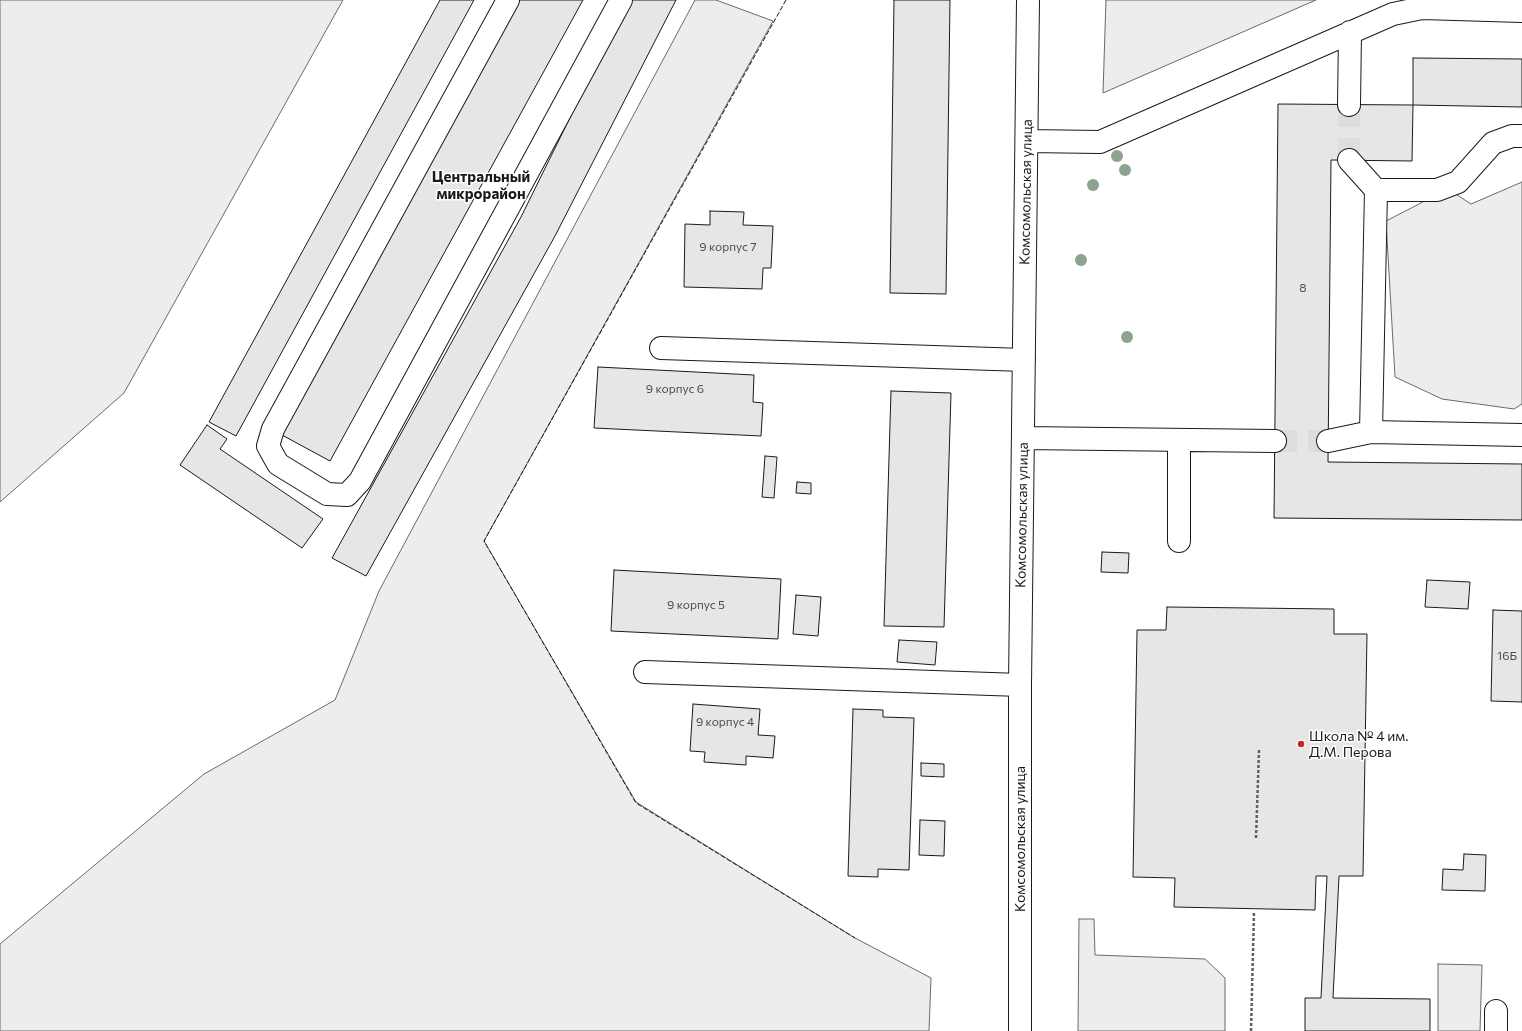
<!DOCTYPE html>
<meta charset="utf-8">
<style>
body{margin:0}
canvas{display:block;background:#fff}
</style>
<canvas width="1522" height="1031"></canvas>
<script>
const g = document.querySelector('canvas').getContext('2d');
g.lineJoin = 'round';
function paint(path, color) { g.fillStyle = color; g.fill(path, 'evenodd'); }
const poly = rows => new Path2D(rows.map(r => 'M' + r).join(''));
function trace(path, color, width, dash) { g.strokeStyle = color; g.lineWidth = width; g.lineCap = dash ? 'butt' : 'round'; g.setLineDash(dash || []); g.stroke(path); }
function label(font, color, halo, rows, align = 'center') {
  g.font = font + ' Commissioner,sans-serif'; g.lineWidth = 3; g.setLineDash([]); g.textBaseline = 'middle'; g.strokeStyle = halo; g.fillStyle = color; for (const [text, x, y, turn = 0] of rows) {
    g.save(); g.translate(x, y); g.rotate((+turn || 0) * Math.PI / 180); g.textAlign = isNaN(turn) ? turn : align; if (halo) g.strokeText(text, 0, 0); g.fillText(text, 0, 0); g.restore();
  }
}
const built = poly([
 [0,0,343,0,124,393,0,502,0,0],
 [695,0,716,0,773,21,484,541,636,802,855,938,931,978,929,1031,0,1031,0,944,204,774,335,700,379,591,695,0],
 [1106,0,1316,0,1103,93,1106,0],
 [1522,182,1522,404,1514,409,1442,399,1395,377,1386,221,1448,189,1471,204,1522,182],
 [1079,919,1094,919,1095,955,1205,959,1225,978,1225,1031,1078,1031,1079,919],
 [1438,964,1482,965,1480,1031,1438,1031,1438,964]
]);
paint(built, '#ededed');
trace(built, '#6a6a6a', 1);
const building = poly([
 [440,0,474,0,236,436,209,422,440,0],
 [520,0,583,0,330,461,282,435,520,0],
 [628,0,676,0,555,236,366,576,332,558,521,217,628,0],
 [894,0,950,0,946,294,890,293,894,0],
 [1413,58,1522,59,1522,107,1413,105,1412,161,1331,160,1328,462,1522,464,1522,520,1274,518,1278,104,1413,105,1413,58],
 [710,211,744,212,743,225,773,226,771,268,763,268,762,289,684,287,685,224,710,225,710,211],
 [598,367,754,375,753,402,763,403,761,436,594,428,598,367],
 [891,391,951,393,944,627,884,626,891,391],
 [207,425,227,439,220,449,323,519,302,548,180,465,207,425],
 [765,456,777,457,774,498,762,497,765,456],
 [797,482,811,483,811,494,796,493,797,482],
 [1102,552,1129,553,1128,573,1101,572,1102,552],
 [614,570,781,579,778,639,611,631,614,570],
 [1427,580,1470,582,1468,609,1425,607,1427,580],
 [796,595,821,597,818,636,793,634,796,595],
 [1167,607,1334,609,1334,634,1367,634,1363,876,1339,876,1333,998,1430,999,1430,1031,1305,1031,1305,998,1321,998,1327,876,1316,876,1315,910,1174,907,1175,878,1133,877,1137,630,1166,630,1167,607],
 [1493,610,1522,611,1522,702,1491,701,1493,610],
 [899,640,937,642,935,665,897,662,899,640],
 [693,704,760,709,758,735,775,736,773,758,746,756,746,765,704,762,705,752,690,751,693,704],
 [853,709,883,710,883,717,914,718,909,870,878,869,878,877,848,876,853,709],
 [921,763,944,764,944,777,921,776,921,763],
 [920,820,945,821,944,856,919,855,920,820],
 [1464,854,1486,855,1485,891,1442,890,1443,869,1463,870,1464,854]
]);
paint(building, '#e6e6e6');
trace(building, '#1a1a1a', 1);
trace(poly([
 [1349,160,1349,105],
 [1275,441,1328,441]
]), '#ddd', 22, [22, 11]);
const minor = poly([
 [508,0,273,429,268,446,278,464,327,494,347,495,360,481,621,0],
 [1349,105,1350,32],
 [1522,136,1512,136,1493,143,1458,182,1437,190,1376,190,1371,432,1522,435],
 [1027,141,1100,142,1393,14,1422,8,1522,11],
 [1349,160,1376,190],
 [661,348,1024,360],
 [1023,438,1275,441],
 [1328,441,1371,432],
 [1179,541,1179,440],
 [645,672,1020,685],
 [1020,1031,1020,685,1028,0],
 [1496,1031,1496,1011]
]);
trace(minor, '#1a1a1a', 24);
trace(poly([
 [1256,838,1259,750],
 [1251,1031,1254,912]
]), '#5f5f5f', 2.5, [3, 2]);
trace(minor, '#fff', 22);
trace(poly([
 [786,0,484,541,636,803,855,938]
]), '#1a1a1a', 1, [5, 2]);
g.fillStyle = '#8aa48f';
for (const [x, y] of [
 [1117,156],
 [1125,170],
 [1093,185],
 [1081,260],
 [1127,337]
]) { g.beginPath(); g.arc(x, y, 6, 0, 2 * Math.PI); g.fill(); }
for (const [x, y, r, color] of [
 [1301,744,4,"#c62828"]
]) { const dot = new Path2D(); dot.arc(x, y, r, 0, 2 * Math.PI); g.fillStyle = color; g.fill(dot); trace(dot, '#fff', 1.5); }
label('12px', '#4d4d4d', null, [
 ["9 корпус 7",728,247],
 ["8",1303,288],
 ["9 корпус 6",675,389],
 ["9 корпус 5",696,605],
 ["16Б",1507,656],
 ["9 корпус 4",725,722]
]);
label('14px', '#1a1a1a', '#fff', [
 ["Комсомольская улица",1026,192,-89],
 ["Комсомольская улица",1022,515,-89],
 ["Комсомольская улица",1020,839,-90]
]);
label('14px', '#1a1a1a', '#fff', [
 ["Школа № 4 им.",1309,736],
 ["Д.М. Перова",1309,752]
], 'left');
label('bold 15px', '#1a1a1a', '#fff', [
 ["Центральный",481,177],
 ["микрорайон",481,194]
]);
</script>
